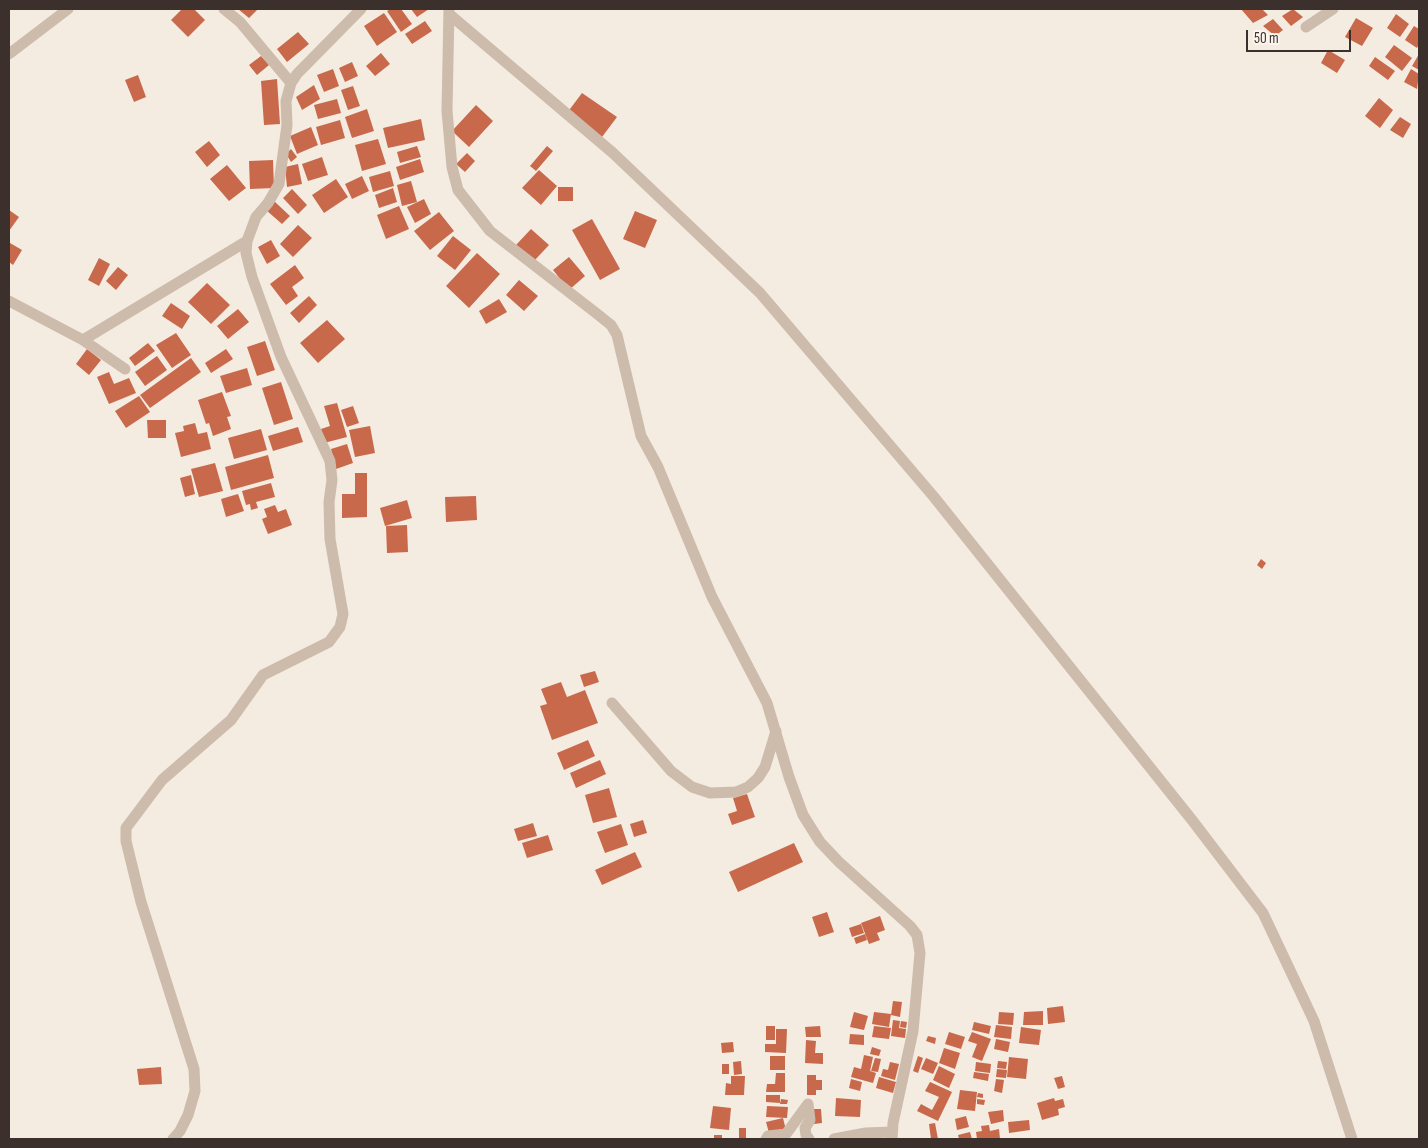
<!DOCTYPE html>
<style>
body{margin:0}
#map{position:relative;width:1428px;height:1148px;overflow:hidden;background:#f4ebe1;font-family:"Sofia Sans Condensed",sans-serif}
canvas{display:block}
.frame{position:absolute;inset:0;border:10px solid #3b302b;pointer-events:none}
.scale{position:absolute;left:1246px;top:30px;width:105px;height:22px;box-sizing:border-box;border:2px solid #3b302b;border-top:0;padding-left:6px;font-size:15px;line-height:18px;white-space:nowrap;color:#3b302b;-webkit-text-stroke:4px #fbf5ee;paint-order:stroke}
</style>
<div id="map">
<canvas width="1428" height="1148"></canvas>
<div class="frame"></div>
<div class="scale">50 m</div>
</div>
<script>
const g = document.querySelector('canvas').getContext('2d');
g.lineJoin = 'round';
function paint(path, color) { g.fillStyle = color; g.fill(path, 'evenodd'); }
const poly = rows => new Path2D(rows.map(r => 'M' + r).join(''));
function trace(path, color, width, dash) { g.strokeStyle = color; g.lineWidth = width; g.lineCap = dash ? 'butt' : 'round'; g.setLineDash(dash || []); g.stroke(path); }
paint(poly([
 [182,9,194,9,205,20,188,37,171,20],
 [238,9,258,9,249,18],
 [391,9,401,9,412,24,401,32,387,11],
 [411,9,429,9,417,17],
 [1241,9,1262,9,1268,15,1253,23],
 [1293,9,1303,17,1291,26,1282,16],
 [384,13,397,32,377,46,364,26],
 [1396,14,1409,24,1400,37,1387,28],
 [1356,18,1373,28,1362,46,1345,37],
 [1273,19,1283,30,1275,36,1263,26],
 [425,21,432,31,412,44,405,34],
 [1414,26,1419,29,1419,44,1417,48,1405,40],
 [298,32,309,44,287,62,277,49],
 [1394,45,1412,58,1402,71,1385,57],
 [1328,50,1345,60,1337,73,1321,63],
 [381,53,390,64,375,76,366,66],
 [1419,54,1419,70,1412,66],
 [261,56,269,65,257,75,249,65],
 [1375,57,1395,71,1388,80,1369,66],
 [352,62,358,76,345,82,339,68],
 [333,69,339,86,324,92,317,75],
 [1411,69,1419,74,1417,89,1404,82],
 [138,75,146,97,134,102,125,80],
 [277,79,280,124,264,125,261,81],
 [314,85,320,99,302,110,296,97],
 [353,86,360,106,348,110,341,90],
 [582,93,617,117,602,137,567,113],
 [1379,98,1393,110,1380,128,1365,116],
 [337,99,341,113,318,119,314,105],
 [476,105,493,121,469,147,452,131],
 [367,109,374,131,352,138,345,117],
 [1400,117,1411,124,1403,138,1390,130],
 [421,119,425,140,388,148,383,128],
 [340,120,345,138,321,145,316,127],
 [311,127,318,145,297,154,290,136],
 [378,139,386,164,362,171,355,145],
 [209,141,220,155,207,167,195,152],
 [417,146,421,157,400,163,397,152],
 [547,146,553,151,536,171,530,166],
 [291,149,297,157,291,162,286,154],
 [467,153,475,161,465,172,456,164],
 [322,157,328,175,308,181,302,164],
 [420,159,424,172,400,180,396,167],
 [273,160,274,188,250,189,249,161],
 [298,164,302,184,287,187,285,167],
 [227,165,246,188,229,201,210,179],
 [539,170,557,186,541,205,522,188],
 [390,171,394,186,373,192,369,177],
 [362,176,369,191,352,199,345,184],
 [336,179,348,197,324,213,312,195],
 [411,181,417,202,402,206,397,185],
 [558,187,573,187,573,201,558,201],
 [393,188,397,202,379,208,375,195],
 [292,189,307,205,298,214,283,198],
 [424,199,431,214,415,223,407,207],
 [274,201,290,216,282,224,266,210],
 [399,206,409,229,386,239,377,215],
 [9,210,19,217,9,231],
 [635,211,657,220,645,248,623,239],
 [439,212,454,231,430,250,414,231],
 [592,219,620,269,600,280,572,230],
 [298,225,312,238,293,257,280,244],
 [531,229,549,245,534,261,516,245],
 [453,236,471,250,455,270,437,256],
 [271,240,280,256,267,264,258,247],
 [10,243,22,250,13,265,9,262],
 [477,253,500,274,469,308,446,286],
 [569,257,585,276,569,290,553,270],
 [99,258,110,264,99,286,88,280],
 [295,265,304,278,292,287,298,296,286,305,270,284],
 [118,267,128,275,116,290,106,281],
 [519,280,538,296,524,311,506,295],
 [207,283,230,305,211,324,188,302],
 [309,296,317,305,299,323,290,313],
 [499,299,507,312,486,324,479,311],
 [171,303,190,316,182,329,162,316],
 [238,309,249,322,228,339,217,326],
 [327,320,345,339,318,363,300,343],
 [176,333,191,355,172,368,156,345],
 [265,341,275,370,257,376,247,347],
 [148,343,155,351,135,366,129,358],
 [87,349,101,360,89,375,76,364],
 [226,349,233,359,211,373,205,363],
 [157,356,167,370,145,386,135,372],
 [191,358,201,372,150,408,140,395],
 [247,368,252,385,226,393,220,376],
 [109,372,114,384,129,378,136,393,109,404,97,377],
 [281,382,293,419,274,425,262,388],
 [222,392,231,416,227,417,231,429,213,436,209,423,206,424,198,400],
 [139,396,150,412,126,428,115,411],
 [337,403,347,437,324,443,321,429,330,426,324,406],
 [353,406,359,423,347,427,341,410],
 [147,420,166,420,166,438,148,438],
 [195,423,198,434,207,432,211,449,181,457,175,433,184,431,183,426],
 [370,426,375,453,355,457,349,430],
 [298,427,303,442,273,451,268,436],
 [261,429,267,450,234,459,228,438],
 [347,444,353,463,336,469,331,449],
 [268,455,274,478,231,490,225,467],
 [215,463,223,491,199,497,191,469],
 [355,473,367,473,367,517,342,518,342,494,355,494],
 [191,475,195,494,185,497,180,478],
 [271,483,275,497,256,502,258,508,251,510,250,504,246,505,242,491],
 [238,494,244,511,226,517,221,499],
 [476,496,477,520,446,522,445,497],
 [407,500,412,518,385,526,380,508],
 [275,505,278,512,286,509,292,525,268,534,262,519,267,517,264,509],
 [407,525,408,552,387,553,386,526],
 [1261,559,1266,563,1262,569,1257,565],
 [595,671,599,682,584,687,580,675],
 [561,682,567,697,585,690,598,723,552,740,540,706,547,704,541,689],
 [588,740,595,756,564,770,557,753],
 [600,760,606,774,576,788,570,773],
 [609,788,617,817,593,823,585,795],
 [747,794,755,817,732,825,728,814,737,811,733,798],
 [643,820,647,833,634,837,630,824],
 [533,823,537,836,518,841,514,829],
 [621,824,628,845,605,853,597,832],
 [548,835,553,850,527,858,522,843],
 [794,843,803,862,738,892,729,872],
 [635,852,642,867,602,885,595,870],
 [827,912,834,932,819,937,812,917],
 [880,916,885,930,877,933,880,940,869,944,861,923],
 [861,924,864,933,852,937,849,928],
 [865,934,867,940,856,944,854,938],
 [893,1001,902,1002,900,1017,891,1015],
 [1063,1006,1065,1022,1048,1024,1047,1008],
 [1043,1011,1043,1025,1023,1025,1024,1012],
 [854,1012,868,1016,864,1030,850,1027],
 [874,1012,891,1014,889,1027,872,1024],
 [999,1012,1014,1013,1013,1025,998,1024],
 [893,1020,900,1021,899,1028,906,1029,905,1038,891,1036],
 [901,1021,907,1022,906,1028,900,1027],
 [974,1022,991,1026,989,1034,972,1030],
 [996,1025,1012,1027,1011,1039,994,1037],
 [766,1026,775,1026,775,1040,766,1040],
 [820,1026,821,1037,806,1037,805,1027],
 [874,1026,891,1028,889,1039,872,1037],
 [1021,1027,1041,1030,1039,1045,1019,1043],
 [776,1029,787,1029,786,1053,765,1052,765,1044,776,1044],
 [949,1032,965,1037,961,1049,945,1044],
 [972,1032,991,1039,982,1061,972,1057,977,1044,968,1041],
 [850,1034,864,1035,864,1045,849,1044],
 [928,1036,936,1038,935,1044,926,1041],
 [996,1039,1010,1042,1008,1052,994,1049],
 [806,1040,816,1041,815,1053,823,1053,823,1064,805,1063],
 [733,1042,734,1052,722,1053,721,1043],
 [872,1047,881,1050,879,1056,870,1054],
 [944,1048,960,1053,955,1069,939,1063],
 [864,1055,873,1057,870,1071,876,1073,873,1083,851,1077,854,1067,861,1069],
 [770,1056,785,1056,785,1070,770,1070],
 [918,1056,923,1058,918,1073,913,1071],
 [1009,1057,1028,1059,1026,1079,1007,1077],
 [875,1058,881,1059,878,1072,871,1071],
 [926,1058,938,1063,933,1074,921,1069],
 [741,1061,742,1074,734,1075,733,1062],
 [998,1061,1007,1062,1006,1069,997,1068],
 [890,1062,899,1064,895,1080,881,1076,883,1069,888,1070],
 [976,1062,991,1064,990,1073,975,1071],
 [722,1064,729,1064,729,1074,722,1074],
 [939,1066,955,1074,949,1088,933,1080],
 [161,1067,162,1084,139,1085,137,1069],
 [997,1069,1007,1070,1006,1078,996,1077],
 [974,1072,989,1074,988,1081,973,1078],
 [776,1073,785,1073,785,1092,766,1092,767,1084,775,1084],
 [807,1075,816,1075,816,1080,822,1080,822,1090,816,1090,816,1095,807,1095],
 [731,1076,745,1076,744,1095,725,1095,726,1083,731,1084],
 [1062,1076,1065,1087,1058,1089,1054,1078],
 [879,1077,896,1082,893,1093,876,1088],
 [851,1079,862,1082,860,1091,849,1088],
 [996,1079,1004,1080,1002,1093,994,1091],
 [930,1082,952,1092,938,1121,917,1111,921,1104,932,1110,939,1097,925,1091],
 [960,1090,977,1092,975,1111,957,1109],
 [978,1093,983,1094,983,1098,977,1097],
 [766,1095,780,1095,780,1103,766,1102],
 [836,1098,861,1100,860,1117,835,1116],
 [1054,1098,1055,1101,1063,1099,1065,1107,1058,1109,1059,1115,1042,1120,1037,1103],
 [781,1099,788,1100,787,1104,780,1104],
 [977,1099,985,1100,984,1105,977,1104],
 [713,1106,731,1108,729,1130,710,1128],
 [767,1106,788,1107,787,1118,766,1117],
 [812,1109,821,1109,822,1123,814,1124],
 [1003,1110,1004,1121,991,1124,988,1112],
 [966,1116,969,1127,957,1130,955,1119],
 [783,1118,786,1130,769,1133,766,1122],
 [1029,1120,1030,1130,1009,1133,1008,1122],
 [935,1123,938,1139,931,1139,929,1124],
 [989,1125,990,1131,999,1129,1000,1139,977,1139,976,1132,982,1131,981,1126],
 [739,1128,746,1128,746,1139,739,1139],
 [970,1132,972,1139,959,1139,958,1135],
 [714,1135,722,1135,722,1139,714,1139]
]), '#c8694b');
trace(poly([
 [224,9,240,22,291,83],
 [449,9,447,111,452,167,458,190,490,231,596,313,611,325,617,335,641,436,658,467,712,597,767,703,789,777,803,815,820,842,839,862,910,926,917,935,920,953,913,1031,893,1123,892,1139],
 [449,14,613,153,760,293,934,497,1192,820,1263,913,1314,1021,1352,1139],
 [1306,27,1333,9],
 [9,54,68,9],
 [9,301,83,340,247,241],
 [83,340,125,369],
 [612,703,671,771,692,787,710,793,736,792,748,787,758,778,765,767,776,731],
 [173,1139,180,1131,188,1115,195,1091,194,1069,141,902,126,841,126,828,162,780,231,720,263,675,329,642,340,627,343,614,330,539,329,502,332,480,330,461,281,357,252,277,246,253,247,241,256,217,268,203,279,184,287,125,286,101,291,83,297,74,361,9],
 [766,1139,768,1136,786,1134,808,1104,810,1120,805,1128,806,1135,809,1139],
 [834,1139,866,1133,892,1132]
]), '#cdbbac', 11);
</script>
